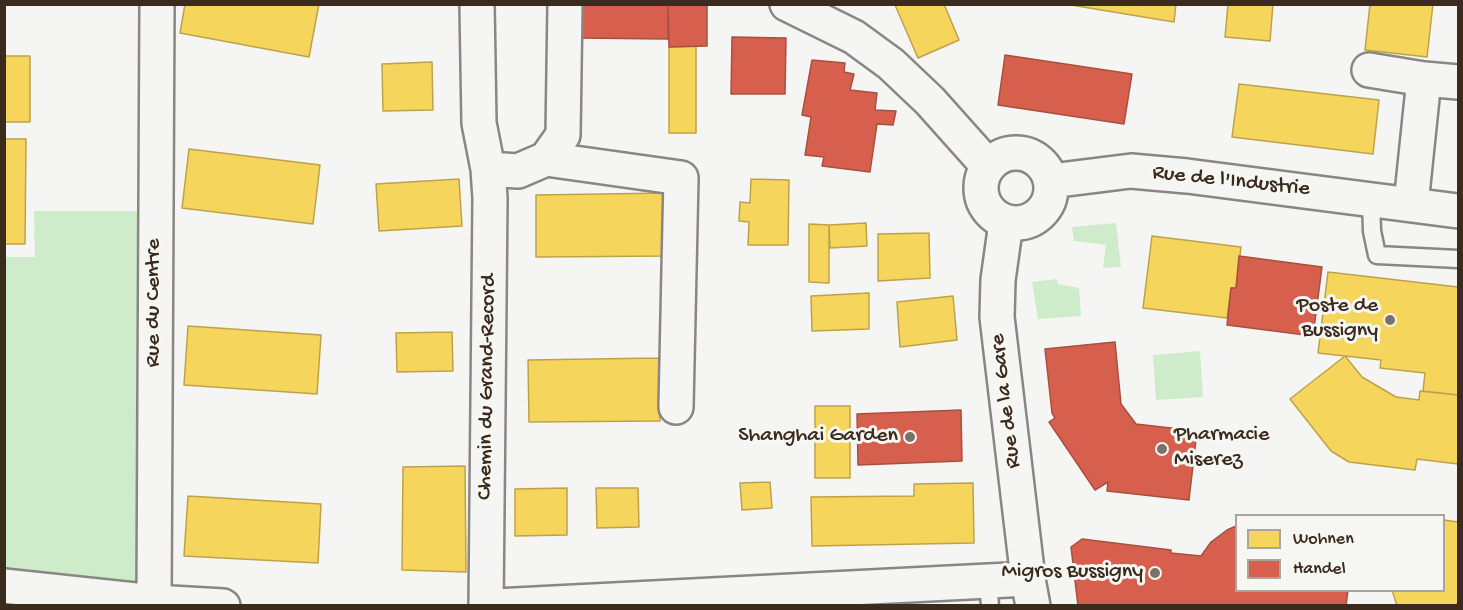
<!DOCTYPE html>
<style>
body{margin:0}
#map{position:relative;width:1463px;height:610px;overflow:hidden;background:#f5f5f3;font-family:"Gochi Hand",sans-serif}
canvas{display:block}
.frame{position:absolute;inset:0;border:6px solid #3b2a1e;pointer-events:none}
.legend{position:absolute;left:1235px;top:514px;width:210px;height:78px;box-sizing:border-box;background:#f6f6f2;border:2px solid #aba49d;margin:0;padding:8px 10px;list-style:none;font-size:18px;color:#3b2a1e}
.legend li{display:flex;align-items:center;gap:12px;height:30px}
.legend b{width:30px;border:2px solid #aba49d}
</style>
<div id="map">
<canvas width="1463" height="610"></canvas>
<div class="frame"></div>
<ul class="legend">
<li><b style="height:16px;background:#f6d55c"></b>Wohnen</li>
<li><b style="height:16px;background:#d6604d"></b>Handel</li>
</ul>
</div>
<script>
const g = document.querySelector('canvas').getContext('2d');
g.lineJoin = 'round';
function paint(path, color) { g.fillStyle = color; g.fill(path, 'evenodd'); }
const poly = rows => new Path2D(rows.map(r => 'M' + r).join(''));
function trace(path, color, width, dash) { g.strokeStyle = color; g.lineWidth = width; g.lineCap = dash ? 'butt' : 'round'; g.setLineDash(dash || []); g.stroke(path); }
function label(font, color, halo, rows, align = 'center') {
  g.font = font + ' "Gochi Hand",sans-serif'; g.lineWidth = 6; g.setLineDash([]); g.textBaseline = 'middle'; g.strokeStyle = halo; g.fillStyle = color; for (const [text, x, y, turn = 0] of rows) {
    g.save(); g.translate(x, y); g.rotate((+turn || 0) * Math.PI / 180); g.textAlign = isNaN(turn) ? turn : align; if (halo) g.strokeText(text, 0, 0); g.fillText(text, 0, 0); g.restore();
  }
}
paint(poly([
 [34,211,142,211,140,589,5,576,4,257,35,257],
 [1116,223,1121,267,1103,268,1106,245,1074,241,1072,227],
 [1057,279,1058,284,1079,288,1081,316,1038,319,1032,282],
 [1200,351,1203,397,1156,400,1153,355]
]), '#ceecca');
const homes = poly([
 [185,4,319,4,309,57,180,33,185,4],
 [944,4,959,40,918,58,895,5,944,4],
 [1065,4,1176,4,1174,22,1065,4],
 [1228,4,1273,4,1270,41,1225,37,1228,4],
 [1370,4,1433,4,1427,57,1365,50,1370,4],
 [696,46,696,133,669,133,669,47,696,46],
 [4,56,30,56,30,122,4,122,4,56],
 [432,62,433,110,383,111,382,64,432,62],
 [1239,84,1379,100,1373,154,1232,137,1239,84],
 [4,139,26,139,25,244,4,244,4,139],
 [189,149,320,165,313,224,182,208,189,149],
 [459,179,462,226,379,231,376,184,459,179],
 [751,179,789,180,788,245,748,245,749,222,739,221,740,202,750,203,751,179],
 [667,193,668,256,536,257,536,195,667,193],
 [866,223,867,246,830,248,829,225,866,223],
 [809,224,829,225,829,283,809,282,809,224],
 [929,233,930,278,878,281,878,234,929,233],
 [1152,236,1241,247,1236,288,1231,288,1227,318,1143,308,1152,236],
 [1328,272,1458,287,1458,395,1423,391,1425,373,1380,368,1381,360,1318,353,1328,272],
 [869,293,869,329,812,331,811,296,869,293],
 [953,296,957,340,900,347,897,302,953,296],
 [188,326,321,335,317,394,184,385,188,326],
 [452,332,453,371,397,372,396,333,452,332],
 [1345,356,1362,377,1396,397,1419,400,1420,391,1458,395,1458,464,1417,459,1415,470,1349,462,1331,451,1290,399,1345,356],
 [659,358,660,421,529,422,528,360,659,358],
 [815,406,850,406,850,478,815,478,815,406],
 [465,466,466,572,402,570,403,467,465,466],
 [770,482,772,508,742,510,740,483,770,482],
 [973,483,974,543,812,546,811,497,914,496,914,484,973,483],
 [567,488,567,535,515,536,515,489,567,488],
 [596,488,638,488,639,527,597,528,596,488],
 [188,496,321,504,318,563,184,556,188,496],
 [1444,520,1458,522,1458,603,1454,606,1397,606,1392,590,1444,590,1444,520]
]);
paint(homes, '#f6d55c');
trace(homes, '#bea249', 1.5);
const shops = poly([
 [576,4,668,4,668,39,576,38,576,4],
 [668,4,707,4,707,46,669,47,668,4],
 [732,37,786,38,785,94,731,94,732,37],
 [1005,55,1132,74,1124,124,998,105,1005,55],
 [812,60,845,63,844,72,854,74,850,90,877,93,875,110,896,111,893,125,877,124,870,172,822,166,824,157,805,155,811,117,802,115,812,60],
 [1239,256,1322,267,1313,336,1227,325,1231,288,1236,288,1239,256],
 [1115,342,1121,404,1136,424,1197,431,1189,500,1107,491,1108,482,1095,490,1049,422,1055,418,1052,413,1045,349,1115,342],
 [961,410,962,461,858,465,857,414,961,410],
 [1236,526,1236,590,1348,590,1346,606,1078,606,1071,547,1082,539,1171,550,1171,553,1201,556,1211,542,1227,530,1236,526]
]);
paint(shops, '#d6604d');
trace(shops, '#a8503f', 1.5);
const lane = poly([
 [1371,198,1372,231,1377,255,1458,259],
 [988,580,990,606]
]);
const street = poly([
 [477,4,479,123,488,169,490,198,486,606],
 [1369,70,1424,79,1411,204],
 [1424,79,1458,82],
 [546,159,681,178,676,407],
 [488,169,518,171,546,159,563,135,565,4],
 [1006,223,998,280,997,317,1028,579,1033,606],
 [4,586,154,602,223,606],
 [154,602,157,4],
 [495,606,1028,579]
]);
const secondary = poly([
 [787,4,854,37,891,64,930,101,988,166],
 '981 188a35 35 0 1 1 70 0a35 35 0 1 1-70 0Z',
 [1051,181,1131,171,1187,176,1458,211]
]);
trace(lane, '#8a8683', 21);
trace(street, '#8a8683', 38);
trace(secondary, '#8a8683', 38);
trace(lane, '#f5f5f3', 16);
trace(street, '#f5f5f3', 33);
trace(secondary, '#f5f5f3', 33);
for (const [x, y, r, color] of [
 [1390,320,6,"#7c7169"],
 [910,437,6,"#7c7169"],
 [1162,449,6,"#7c7169"],
 [1155,573,6,"#7c7169"]
]) { const dot = new Path2D(); dot.arc(x, y, r, 0, 2 * Math.PI); g.fillStyle = color; g.fill(dot); trace(dot, '#f6f6f2', 2); }
label('22px', '#3b2a1e', '#f6f6f2', [
 ["Rue de l'Industrie",1231,182,6],
 ["Rue du Centre",155,303,-90],
 ["Chemin du Grand-Record",488,387,-89],
 ["Rue de la Gare",1007,401,-97]
]);
label('22px', '#3b2a1e', '#f6f6f2', [
 ["Poste de",1378,307],
 ["Bussigny",1378,332],
 ["Pharmacie",1174,436,"left"],
 ["Miserez",1174,461,"left"],
 ["Shanghai Garden",898,437],
 ["Migros Bussigny",1143,573]
], 'right');
</script>
